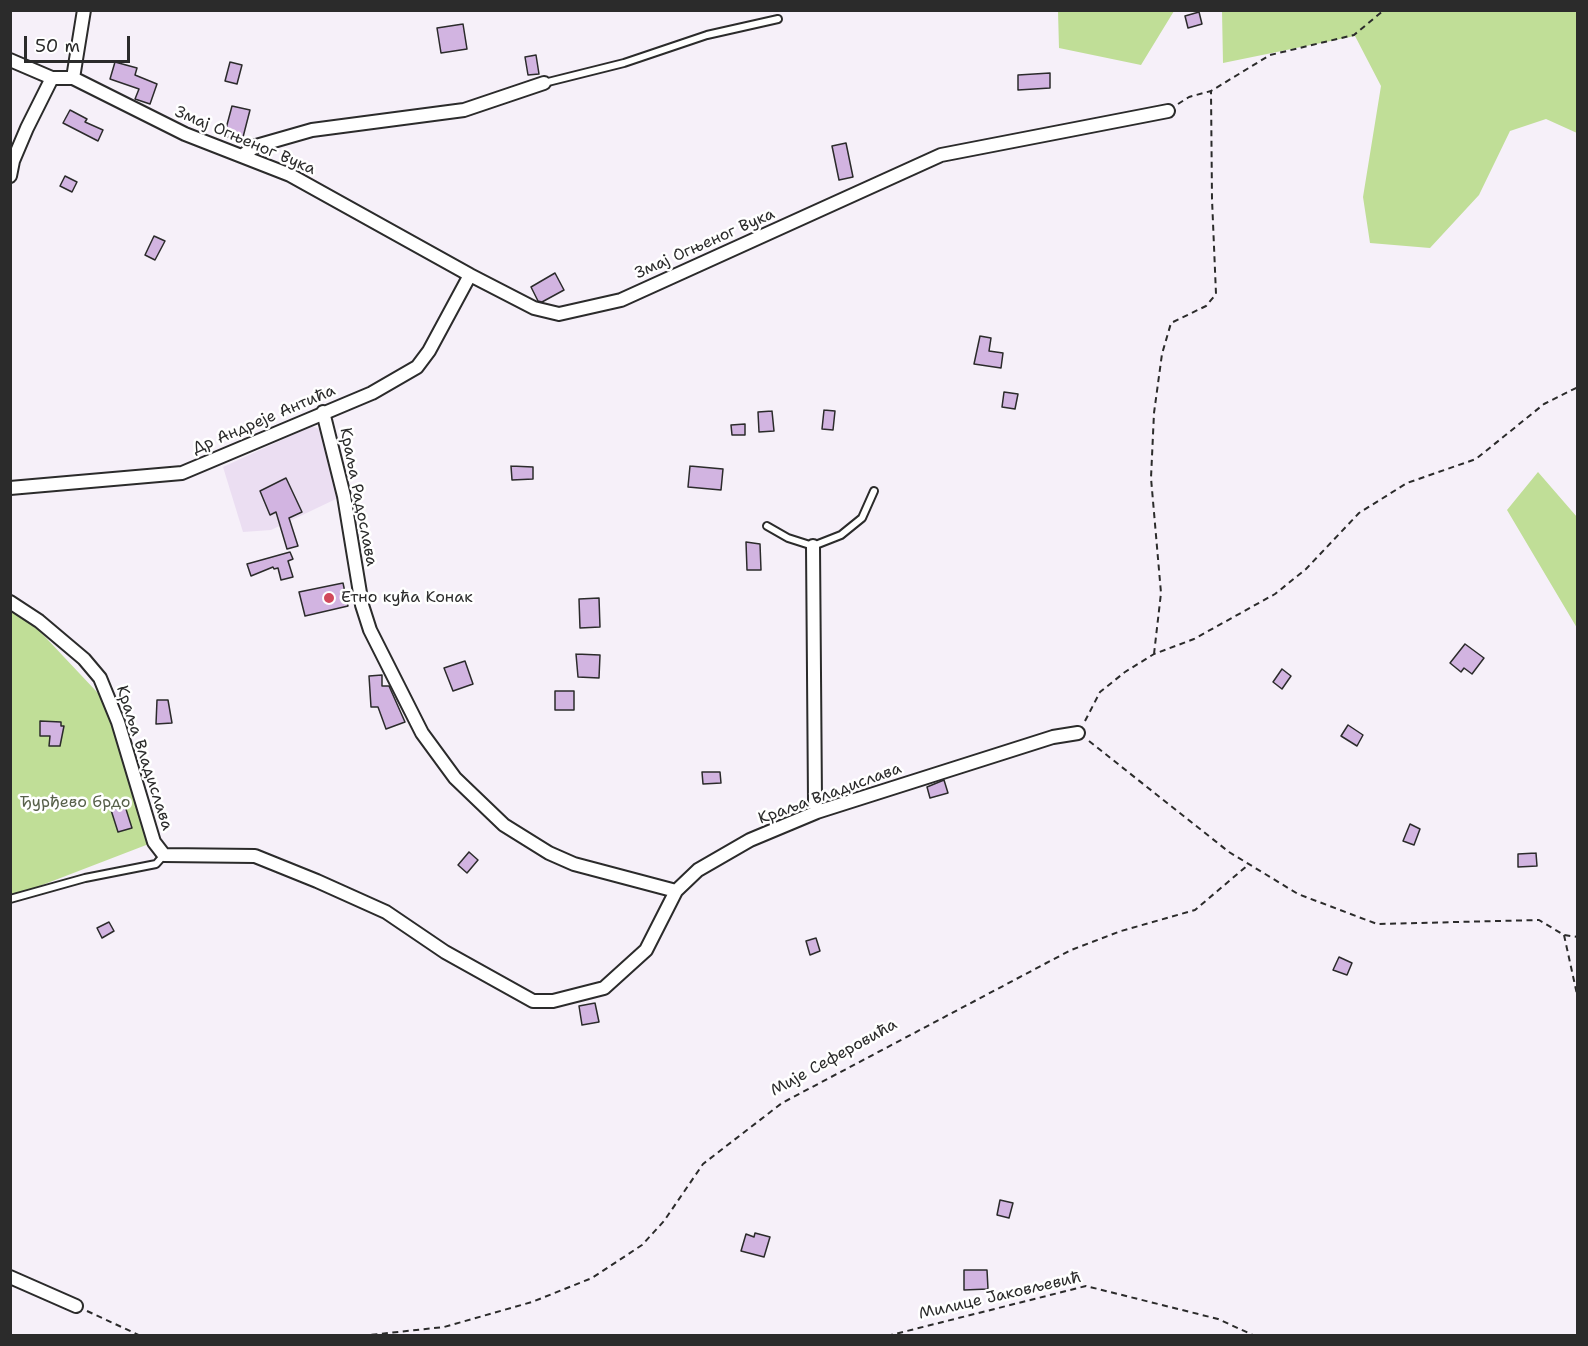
<!DOCTYPE html>
<meta charset="utf-8">
<style>
body{margin:0}
#map{position:relative;width:1588px;height:1346px;overflow:hidden;background:#f6f0f9;font-family:"Shantell Sans",sans-serif}
canvas{display:block}
.frame{position:absolute;inset:0;border:12px solid #2b2b2b;pointer-events:none}
.scale{position:absolute;left:24px;top:36px;width:106px;height:27px;box-sizing:border-box;border:3px solid #2b2b2b;border-top:0;padding-left:8px;font-size:18px;line-height:21px;white-space:nowrap;color:#2b2b2b;-webkit-text-stroke:4px #fff;paint-order:stroke}
</style>
<div id="map">
<canvas width="1588" height="1346"></canvas>
<div class="frame"></div>
<div class="scale">50 m</div>
</div>
<script>
const g = document.querySelector('canvas').getContext('2d');
g.lineJoin = 'round';
function paint(path, color) { g.fillStyle = color; g.fill(path, 'evenodd'); }
const poly = rows => new Path2D(rows.map(r => 'M' + r).join(''));
function trace(path, color, width, dash) { g.strokeStyle = color; g.lineWidth = width; g.lineCap = dash ? 'butt' : 'round'; g.setLineDash(dash || []); g.stroke(path); }
function label(font, color, halo, rows, align = 'center') {
  g.font = font + ' "Shantell Sans",sans-serif'; g.lineWidth = 5; g.setLineDash([]); g.textBaseline = 'middle'; g.strokeStyle = halo; g.fillStyle = color; for (const [text, x, y, turn = 0] of rows) {
    g.save(); g.translate(x, y); g.rotate((+turn || 0) * Math.PI / 180); g.textAlign = isNaN(turn) ? turn : align; if (halo) g.strokeText(text, 0, 0); g.fillText(text, 0, 0); g.restore();
  }
}
paint(poly([
 [312,426,322,430,338,498,271,530,243,532,223,467]
]), '#ebdef2');
paint(poly([
 [1058,11,1058,10,1174,11,1141,65,1059,48],
 [1222,11,1577,11,1577,133,1546,119,1510,131,1479,195,1430,248,1370,243,1363,197,1381,86,1355,36,1223,63],
 [1538,472,1577,517,1577,628,1507,510],
 [11,603,16,606,112,708,154,842,11,897]
]), '#c0de97');
const building = poly([
 [1199,12,1202,24,1188,28,1185,16,1199,12],
 [463,24,467,49,441,53,437,28,463,24],
 [536,55,539,74,528,75,525,57,536,55],
 [115,62,137,68,135,75,157,84,150,104,135,99,139,89,110,79,115,62],
 [230,62,242,65,237,84,225,81,230,62],
 [1050,73,1050,88,1018,90,1018,75,1050,73],
 [232,106,250,110,242,141,224,136,232,106],
 [70,110,87,119,85,122,103,130,98,141,63,123,70,110],
 [846,143,853,177,839,180,832,146,846,143],
 [65,176,77,182,72,192,60,186,65,176],
 [154,236,165,241,155,260,145,255,154,236],
 [555,273,564,290,542,302,538,301,531,287,555,273],
 [980,336,991,338,989,351,1003,353,1001,368,974,364,980,336],
 [1004,392,1018,394,1015,409,1002,407,1004,392],
 [824,410,835,411,833,430,822,429,824,410],
 [772,411,774,431,759,432,758,412,772,411],
 [745,424,745,435,732,435,731,425,745,424],
 [511,466,533,467,533,479,512,480,511,466],
 [690,466,723,469,721,490,688,487,690,466],
 [286,478,302,512,289,518,298,546,287,549,276,512,270,515,260,491,286,478],
 [746,542,760,544,761,570,747,570,746,542],
 [290,552,293,559,288,561,293,577,281,580,278,568,274,569,273,567,251,576,247,564,290,552],
 [343,583,348,606,305,616,299,592,343,583],
 [599,598,600,627,580,628,579,599,599,598],
 [1465,644,1484,658,1472,674,1464,668,1461,672,1450,663,1465,644],
 [576,654,600,655,599,678,578,677,576,654],
 [465,661,473,684,453,691,444,668,465,661],
 [1282,669,1291,676,1282,689,1273,682,1282,669],
 [382,675,382,686,389,686,405,722,386,729,378,707,371,707,369,676,382,675],
 [555,691,574,691,574,710,555,710,555,691],
 [157,700,168,700,172,723,156,724,157,700],
 [40,721,61,722,61,726,64,726,60,746,49,746,50,736,40,736,40,721],
 [1348,725,1363,735,1357,746,1341,736,1348,725],
 [702,772,720,772,721,783,703,784,702,772],
 [944,780,948,793,930,798,927,787,944,780],
 [125,806,132,828,118,832,111,810,125,806],
 [1410,824,1420,829,1414,845,1403,841,1410,824],
 [469,852,478,860,467,873,458,865,469,852],
 [1536,853,1537,866,1518,867,1518,854,1536,853],
 [109,922,114,931,102,938,97,928,109,922],
 [816,938,820,951,810,955,806,941,816,938],
 [1339,957,1352,963,1347,975,1333,970,1339,957],
 [595,1003,599,1022,582,1025,579,1006,595,1003],
 [1000,1200,1013,1203,1009,1218,997,1215,1000,1200],
 [755,1233,770,1237,764,1257,741,1251,746,1234,754,1237,755,1233],
 [964,1270,987,1270,988,1289,964,1290,964,1270]
]);
paint(building, '#d2b4e1');
trace(building, '#2b2b2b', 1.5);
const lane = poly([
 [544,83,624,63,707,35,778,19],
 [767,526,788,538,813,546,841,535,862,518,874,491],
 [10,899,85,878,156,864,164,855]
]);
const street = poly([
 [10,60,52,78],
 [52,78,73,78,185,134,290,175,470,275,534,308,559,314,621,300,941,155,1168,111],
 [73,78,84,10],
 [243,155,256,146,312,130,464,110,544,83],
 [10,176,13,161,27,128,52,78],
 [323,412,344,496,362,605,370,630,422,733,455,778,504,825,549,853,574,864,676,891],
 [10,488,182,473,372,393,417,367,429,351,470,275],
 [813,546,815,801,817,812],
 [10,602,39,621,84,659,100,678,118,722,154,842,164,855,255,856,317,881,386,912,445,952,533,1001,553,1001,604,988,646,950,676,891,698,870,750,840,817,812,1053,737,1078,733],
 [10,1277,76,1306]
]);
trace(lane, '#2b2b2b', 10);
trace(street, '#2b2b2b', 16);
trace(poly([
 [1178,104,1189,97,1211,91,1270,55,1354,35,1384,10],
 [1154,654,1161,593,1151,478,1154,413,1162,354,1171,323,1206,306,1216,294,1212,199,1211,91],
 [1085,721,1100,692,1125,672,1154,654,1194,639,1275,594,1306,569,1359,513,1407,483,1476,459,1544,404,1578,387],
 [1089,741,1229,852,1298,894,1377,924,1539,920,1564,935,1578,937],
 [1564,935,1578,999],
 [87,1311,141,1336],
 [361,1336,444,1327,532,1302,592,1278,642,1245,664,1221,703,1164,782,1103,1071,950,1121,931,1195,910,1248,865],
 [887,1336,1086,1286,1218,1319,1255,1336]
]), '#2b2b2b', 2, [6, 4.5]);
trace(lane, '#fff', 6);
trace(street, '#fff', 12);
for (const [x, y, r, color] of [
 [329,598,6,"#d1495b"]
]) { const dot = new Path2D(); dot.arc(x, y, r, 0, 2 * Math.PI); g.fillStyle = color; g.fill(dot); trace(dot, '#fff', 2); }
label('16px', '#2b2b2b', '#fff', [
 ["Змај Огњеног Вука",245,141,23],
 ["Змај Огњеног Вука",705,244,-24],
 ["Др Андреје Антића",264,420,-23],
 ["Краља Радослава",358,497,79],
 ["Краља Владислава",144,758,72],
 ["Краља Владислава",830,794,-20],
 ["Мије Сеферовића",834,1058,-29],
 ["Милице Јаковљевић",1000,1296,-13]
]);
label('16px', '#2b2b2b', '#fff', [
 ["Етно кућа Конак",341,598]
], 'left');
label('16px', '#58614b', '#fff', [
 ["Ђурђево брдо",75,803]
]);
</script>
